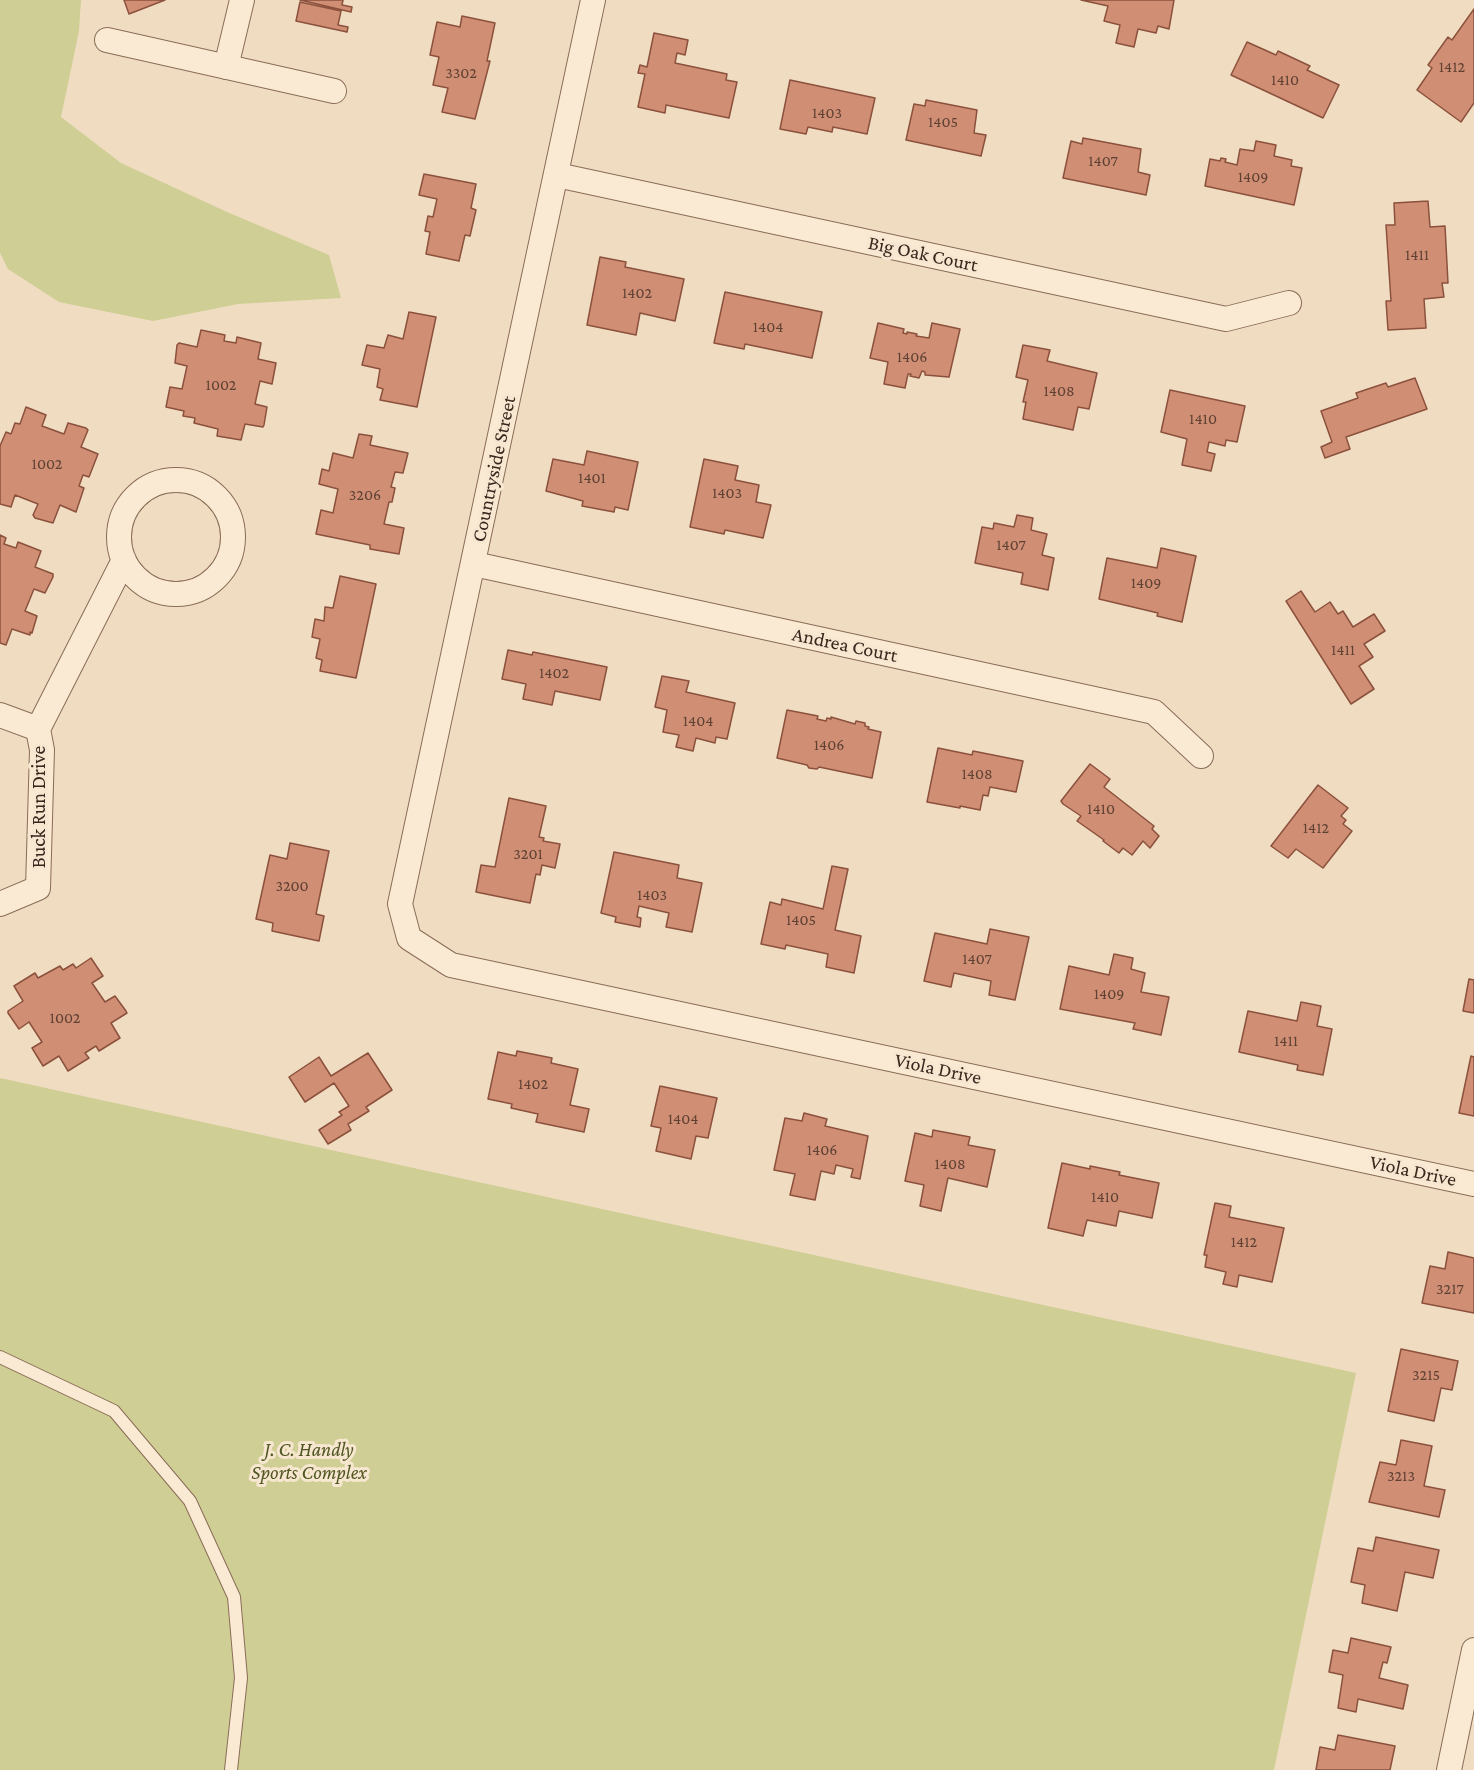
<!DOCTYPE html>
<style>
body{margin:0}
canvas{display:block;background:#f0dcc1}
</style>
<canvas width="1474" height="1770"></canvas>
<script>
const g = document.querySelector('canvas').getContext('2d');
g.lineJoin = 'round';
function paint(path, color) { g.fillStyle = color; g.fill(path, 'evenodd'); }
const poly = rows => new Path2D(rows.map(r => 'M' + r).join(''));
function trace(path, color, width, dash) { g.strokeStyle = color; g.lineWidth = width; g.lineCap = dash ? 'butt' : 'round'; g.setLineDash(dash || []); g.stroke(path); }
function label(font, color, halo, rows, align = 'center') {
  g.font = font + ' "Crimson Pro",serif'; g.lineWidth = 6; g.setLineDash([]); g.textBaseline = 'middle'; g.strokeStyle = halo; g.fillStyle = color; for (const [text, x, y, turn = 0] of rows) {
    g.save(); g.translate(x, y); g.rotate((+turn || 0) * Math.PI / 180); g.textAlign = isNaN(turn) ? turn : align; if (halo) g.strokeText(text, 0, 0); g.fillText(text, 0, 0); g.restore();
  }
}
paint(poly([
 [0,0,81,0,79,31,61,117,121,163,227,212,329,255,341,298,238,304,153,321,59,302,8,269,0,253],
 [0,1078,1356,1373,1274,1770,0,1770]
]), '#cfce94');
const building = poly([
 [124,0,165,0,129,14,124,0],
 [300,0,343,0,342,5,352,7,351,12,300,0],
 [1081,0,1174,0,1169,29,1158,26,1156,33,1138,29,1134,47,1116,43,1120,25,1104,21,1108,6,1081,0],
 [300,2,341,11,338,25,348,27,347,32,296,21,300,2],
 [1474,9,1474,103,1461,122,1417,90,1432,68,1428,65,1448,37,1452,40,1474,9],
 [462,16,495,23,487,61,490,61,475,119,442,112,448,88,433,85,439,57,430,55,437,22,460,27,462,16],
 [654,33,688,40,685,55,677,53,675,63,727,74,726,80,737,82,729,118,666,105,665,113,638,107,645,74,638,73,640,65,647,67,654,33],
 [1247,42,1276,55,1278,51,1310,66,1307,70,1339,85,1323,118,1231,75,1247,42],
 [790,80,875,98,867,134,833,127,832,132,808,127,806,134,780,129,790,80],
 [926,100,977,110,974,133,986,135,981,156,906,140,914,104,925,106,926,100],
 [1083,138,1141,149,1138,172,1150,175,1146,195,1063,178,1071,141,1082,144,1083,138],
 [1256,141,1276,145,1274,156,1292,160,1291,166,1302,168,1294,205,1205,186,1210,159,1220,161,1221,158,1226,159,1225,162,1237,165,1240,149,1254,151,1256,141],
 [424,174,476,184,471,208,476,210,470,236,465,235,459,261,426,254,430,232,425,231,428,216,433,217,437,199,419,195,424,174],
 [1428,201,1430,227,1445,226,1448,283,1442,283,1444,297,1424,299,1426,328,1388,330,1386,301,1391,301,1386,225,1395,225,1394,203,1428,201],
 [600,257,626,262,625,267,684,279,675,321,640,313,636,335,587,325,600,257],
 [725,292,822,312,812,358,745,344,744,349,714,343,725,292],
 [409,312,436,317,417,407,380,400,383,389,377,387,380,369,362,365,367,345,384,348,388,335,403,339,409,312],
 [878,323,904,329,903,333,907,334,907,332,917,334,916,336,929,338,932,323,960,329,949,377,925,375,925,372,922,371,919,378,910,376,911,374,908,374,905,388,884,384,888,362,870,358,878,323],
 [201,330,225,335,224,341,236,343,237,337,261,343,258,359,276,363,272,384,260,381,255,404,267,407,264,425,263,427,245,424,241,440,217,436,218,429,194,423,195,418,183,416,184,411,166,407,170,387,182,389,187,366,175,363,177,345,179,343,197,347,201,330],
 [1023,345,1050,350,1047,361,1097,373,1089,409,1078,407,1073,430,1023,419,1026,402,1023,402,1028,380,1016,377,1023,345],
 [1415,378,1427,409,1346,437,1350,449,1325,458,1321,447,1332,442,1321,411,1358,398,1356,393,1386,383,1388,387,1415,378],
 [1170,390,1245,406,1237,442,1226,440,1225,446,1209,442,1207,452,1215,454,1211,471,1182,465,1187,439,1161,432,1170,390],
 [26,407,46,415,42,426,64,434,68,423,86,428,88,430,81,447,98,454,89,477,83,475,79,486,84,488,76,512,60,505,53,523,35,518,33,515,38,504,15,495,11,507,0,504,0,446,6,432,11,434,15,423,20,424,26,407],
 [359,434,372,436,370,445,408,453,403,473,395,472,391,487,395,488,392,502,389,502,384,524,404,528,399,554,370,549,370,545,316,534,321,510,333,513,338,489,319,484,322,469,329,471,333,453,353,458,359,434],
 [587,451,638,462,628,510,615,507,614,512,582,506,583,501,546,491,553,459,584,465,587,451],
 [704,459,738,466,735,480,759,485,756,502,771,505,763,538,725,530,724,534,690,527,704,459],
 [1017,515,1033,518,1031,530,1047,534,1042,555,1054,558,1048,590,1021,584,1023,573,975,563,982,527,993,529,994,523,1014,527,1017,515],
 [0,535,6,538,4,544,16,548,18,542,41,551,35,567,53,574,53,577,45,593,34,589,25,611,37,616,32,633,30,632,30,635,12,629,6,645,0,643,0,535],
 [1161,548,1196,556,1182,622,1157,616,1158,613,1099,599,1107,558,1157,568,1161,548],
 [340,576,376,584,356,678,320,671,322,660,316,658,320,639,312,637,315,619,324,621,325,607,333,608,340,576],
 [1301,591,1315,612,1330,602,1338,614,1343,611,1353,627,1374,614,1385,631,1364,644,1373,657,1359,666,1374,689,1351,704,1286,601,1301,591],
 [508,650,532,655,533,652,607,667,600,700,555,691,552,705,523,699,526,684,502,679,508,650],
 [662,676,689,681,686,692,735,703,727,739,716,737,715,743,696,738,693,751,676,747,679,735,663,732,667,710,655,707,662,676],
 [787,710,818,716,817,719,826,721,827,718,831,719,831,717,855,724,856,721,865,723,865,726,869,727,868,729,881,732,872,778,819,767,817,769,809,768,807,765,777,758,787,710],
 [938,748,972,755,973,751,1023,761,1016,792,990,787,988,796,983,795,980,810,960,806,960,808,927,802,938,748],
 [1090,764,1110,779,1104,787,1154,826,1152,829,1159,836,1150,848,1143,841,1132,855,1123,848,1119,853,1103,841,1104,840,1077,821,1081,816,1063,804,1061,801,1090,764],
 [1318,785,1348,808,1341,816,1346,820,1343,824,1352,831,1323,868,1296,849,1288,858,1271,846,1318,785],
 [509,798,546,806,539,837,544,838,543,841,560,844,555,868,542,865,540,875,536,874,530,903,476,892,481,865,495,867,509,798],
 [290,843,329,851,316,914,324,916,319,941,272,931,273,923,256,919,270,855,287,859,290,843],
 [614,852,679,865,677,878,702,883,692,932,666,927,669,913,639,906,637,917,641,918,640,927,615,922,616,917,601,913,614,852],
 [832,866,848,869,835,930,861,936,854,973,826,967,828,954,786,945,785,949,761,944,770,902,781,905,782,899,823,909,832,866],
 [990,929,1029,937,1015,1000,989,995,991,981,954,973,951,987,924,981,935,933,987,944,990,929],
 [1114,954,1133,958,1131,969,1145,973,1141,992,1169,997,1161,1035,1133,1029,1135,1023,1060,1009,1069,966,1109,975,1114,954],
 [91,958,103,976,92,983,105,1002,115,996,126,1011,127,1013,111,1023,120,1038,99,1051,96,1046,85,1053,89,1058,68,1071,59,1056,43,1066,32,1048,42,1042,29,1022,19,1029,8,1013,8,1011,23,1001,14,986,35,973,38,978,60,966,63,970,73,964,76,968,91,958],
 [1469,979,1474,980,1474,1013,1463,1011,1469,979],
 [1301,1002,1321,1006,1317,1026,1332,1029,1323,1075,1297,1070,1298,1065,1239,1052,1248,1011,1297,1021,1301,1002],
 [517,1051,552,1058,551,1063,578,1069,570,1105,589,1109,584,1132,536,1122,538,1114,511,1108,512,1104,488,1099,498,1052,516,1056,517,1051],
 [368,1053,392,1090,366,1107,369,1111,348,1124,351,1130,328,1144,319,1130,342,1115,339,1112,349,1106,334,1083,305,1102,289,1077,319,1057,331,1076,368,1053],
 [1471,1056,1474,1057,1474,1116,1459,1113,1471,1056],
 [660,1086,717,1098,708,1138,696,1136,691,1159,656,1151,661,1128,651,1126,660,1086],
 [804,1113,827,1119,825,1126,868,1136,860,1179,851,1177,853,1169,836,1165,834,1174,821,1171,815,1200,790,1195,795,1174,774,1170,785,1118,802,1121,804,1113],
 [933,1130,970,1137,968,1145,995,1150,987,1187,948,1178,941,1211,920,1206,924,1185,905,1181,915,1133,932,1137,933,1130],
 [1062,1163,1090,1169,1090,1166,1120,1172,1119,1175,1159,1183,1152,1218,1119,1211,1116,1226,1087,1220,1083,1236,1048,1228,1062,1163],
 [1215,1203,1231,1206,1229,1217,1284,1228,1272,1282,1239,1275,1237,1287,1223,1284,1226,1272,1205,1267,1207,1255,1204,1255,1215,1203],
 [1448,1252,1474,1258,1474,1313,1422,1303,1430,1266,1445,1269,1448,1252],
 [1401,1349,1458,1361,1452,1390,1441,1388,1434,1421,1388,1411,1401,1349],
 [1401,1440,1432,1446,1424,1486,1445,1490,1439,1517,1369,1502,1380,1462,1396,1465,1401,1440],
 [1376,1537,1439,1550,1433,1578,1405,1572,1397,1611,1362,1603,1365,1585,1351,1582,1358,1548,1373,1551,1376,1537],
 [1351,1638,1391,1647,1387,1663,1383,1662,1379,1678,1408,1685,1403,1709,1358,1699,1356,1712,1338,1708,1343,1675,1329,1672,1333,1650,1348,1653,1351,1638],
 [1338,1735,1395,1746,1390,1770,1316,1770,1320,1747,1335,1750,1338,1735]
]);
paint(building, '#d08f75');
trace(building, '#8b513c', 1.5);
const lane = poly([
 [0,1357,114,1411,190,1501,234,1597,241,1678,231,1770]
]);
const street = poly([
 [593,0,400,904,409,938,451,965,1474,1184],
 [107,40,334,91],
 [226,67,242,0],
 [557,175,1226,319,1289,303],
 '119 537a57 57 0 1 1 114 0a57 57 0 1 1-114 0Z',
 [474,564,1154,712,1201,756],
 [0,715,38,729],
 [0,904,38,888,42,750,38,729,124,560],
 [1449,1770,1474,1650]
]);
trace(lane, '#8a6c57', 14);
trace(street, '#8a6c57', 26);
trace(lane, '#faead4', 12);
trace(street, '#faead4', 24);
label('16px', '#5f4133', null, [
 ["1412",1452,67],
 ["3302",461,73],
 ["1410",1285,80],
 ["1403",827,113],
 ["1405",943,122],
 ["1407",1103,161],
 ["1409",1253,177],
 ["1411",1417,255],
 ["1402",637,293],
 ["1404",768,327],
 ["1406",912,357],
 ["1002",221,385],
 ["1408",1059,391],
 ["1410",1203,419],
 ["1002",47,464],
 ["1401",592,478],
 ["1403",727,493],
 ["3206",365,495],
 ["1407",1011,545],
 ["1409",1146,583],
 ["1411",1343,650],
 ["1402",554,673],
 ["1404",698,721],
 ["1406",829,745],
 ["1408",977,774],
 ["1410",1101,809],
 ["1412",1316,828],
 ["3201",528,854],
 ["3200",292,886],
 ["1403",652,895],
 ["1405",801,920],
 ["1407",977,959],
 ["1409",1109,994],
 ["1002",65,1018],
 ["1411",1286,1041],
 ["1402",533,1084],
 ["1404",683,1119],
 ["1406",822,1150],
 ["1408",950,1164],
 ["1410",1105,1197],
 ["1412",1244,1242],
 ["3217",1450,1289],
 ["3215",1426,1375],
 ["3213",1401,1476]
]);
label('20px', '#39271d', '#f7e7d1', [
 ["Big Oak Court",923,254,12],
 ["Countryside Street",494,469,-78],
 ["Andrea Court",845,645,12],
 ["Buck Run Drive",39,807,-90],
 ["Viola Drive",938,1069,12],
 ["Viola Drive",1413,1171,12]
]);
label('italic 20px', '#505722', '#f7e7d1', [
 ["J. C. Handly",309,1450],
 ["Sports Complex",309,1473]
]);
</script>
